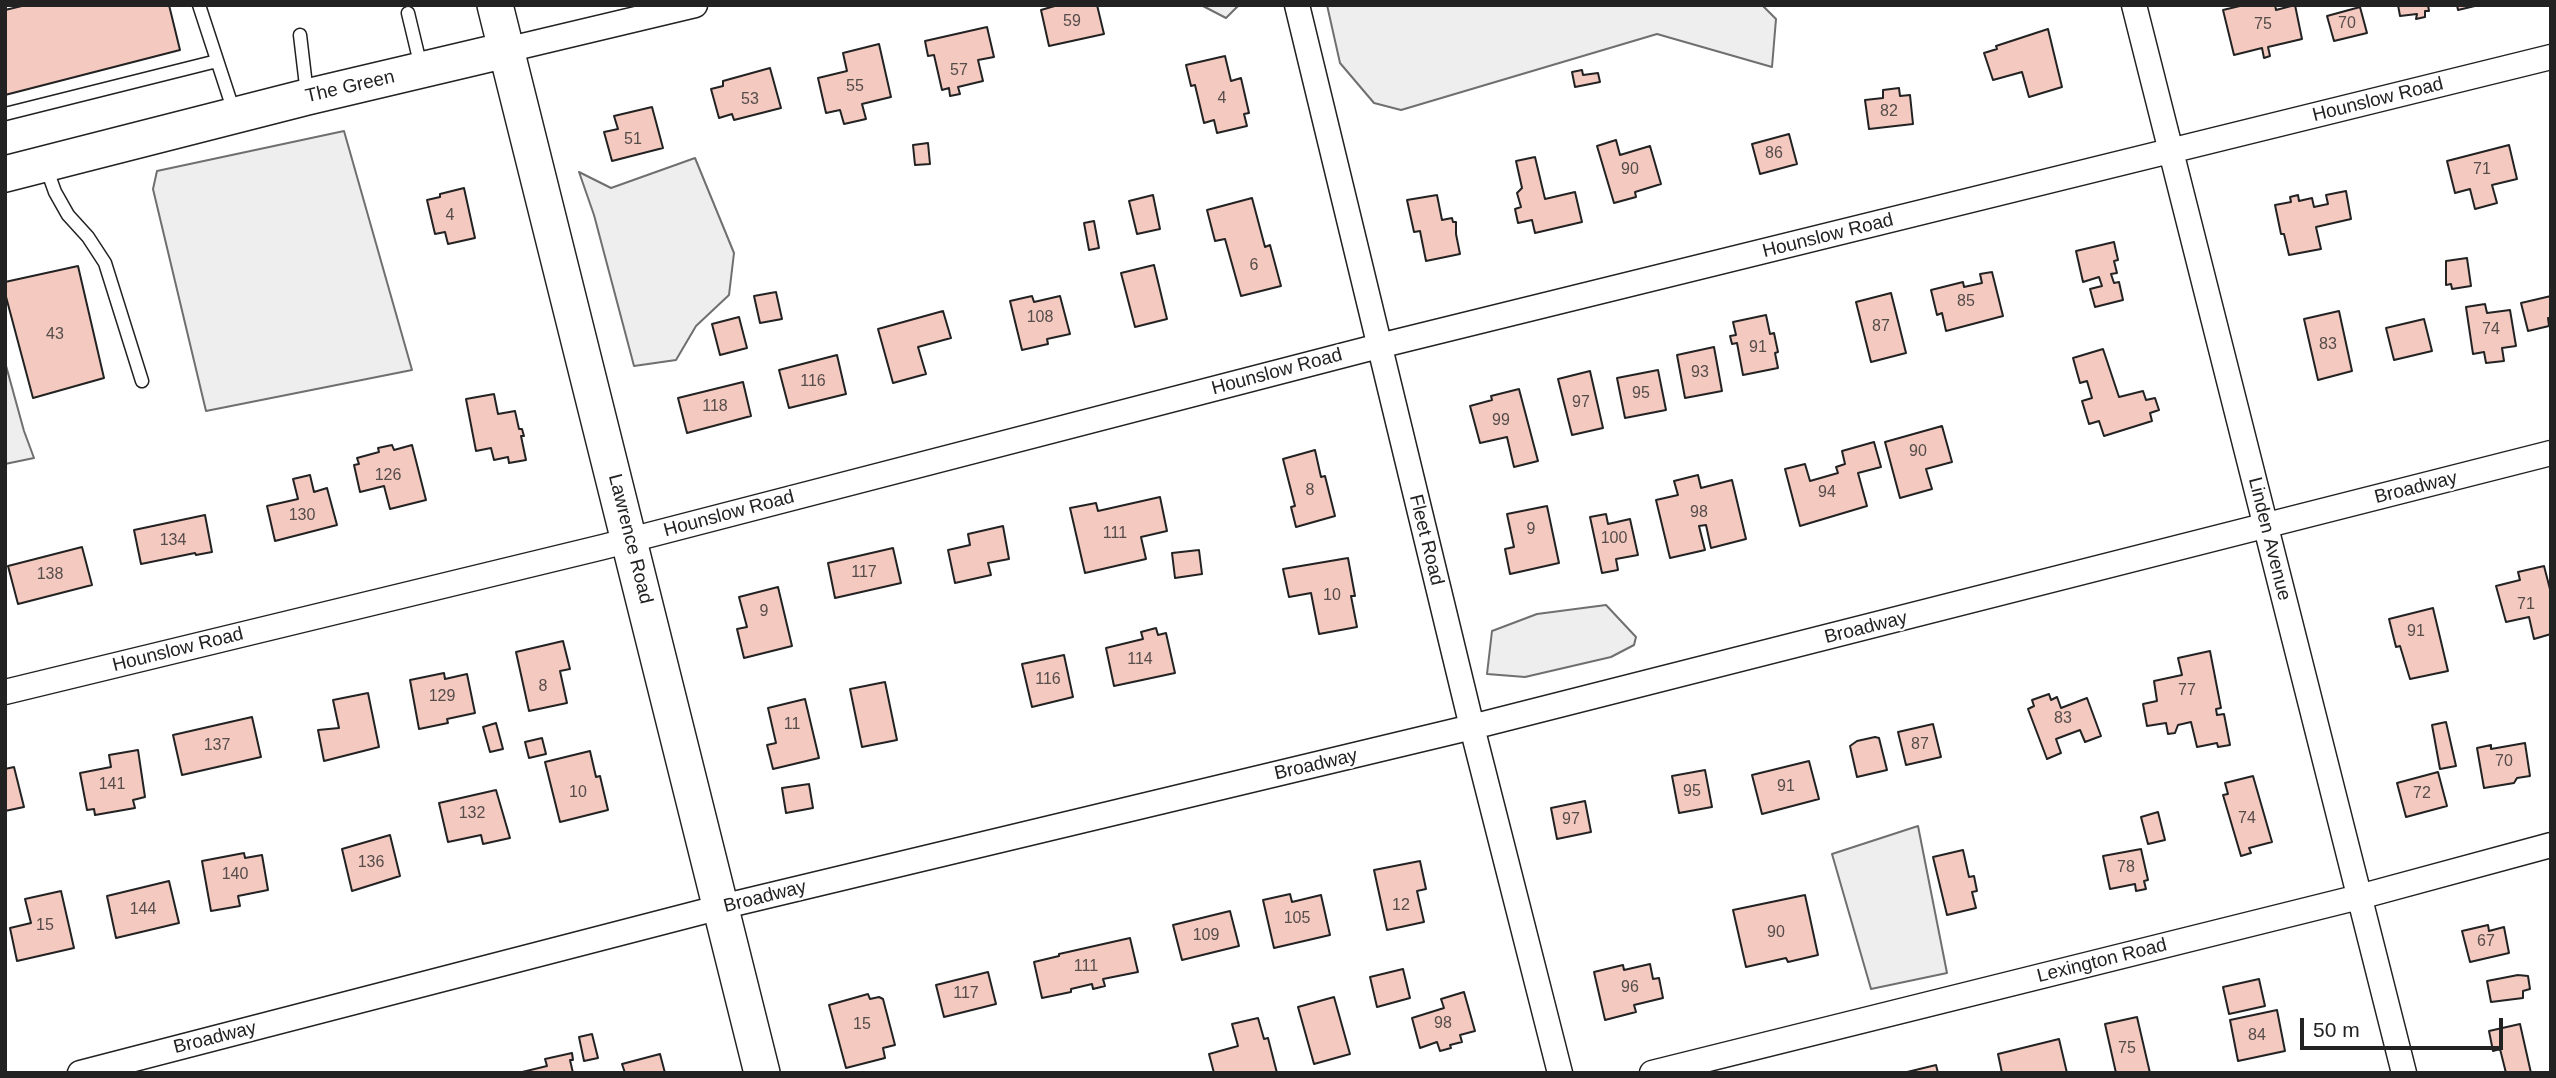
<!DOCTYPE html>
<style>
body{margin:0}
#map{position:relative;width:2556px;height:1078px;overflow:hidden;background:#fff;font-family:Arial,sans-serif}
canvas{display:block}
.frame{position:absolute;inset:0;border:7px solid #222;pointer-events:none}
.scale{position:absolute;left:2300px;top:1018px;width:203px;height:32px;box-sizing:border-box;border:4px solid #222;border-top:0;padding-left:9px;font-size:21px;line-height:24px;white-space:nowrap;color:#222;-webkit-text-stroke:5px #fff;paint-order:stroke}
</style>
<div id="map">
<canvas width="2556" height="1078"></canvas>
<div class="frame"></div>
<div class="scale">50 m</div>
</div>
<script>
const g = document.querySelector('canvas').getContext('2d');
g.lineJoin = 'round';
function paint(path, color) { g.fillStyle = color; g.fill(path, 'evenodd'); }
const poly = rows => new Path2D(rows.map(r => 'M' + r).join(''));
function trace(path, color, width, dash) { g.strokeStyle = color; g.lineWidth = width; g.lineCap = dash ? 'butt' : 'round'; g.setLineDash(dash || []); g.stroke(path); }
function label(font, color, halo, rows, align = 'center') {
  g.font = font + ' Arial,sans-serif'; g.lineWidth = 5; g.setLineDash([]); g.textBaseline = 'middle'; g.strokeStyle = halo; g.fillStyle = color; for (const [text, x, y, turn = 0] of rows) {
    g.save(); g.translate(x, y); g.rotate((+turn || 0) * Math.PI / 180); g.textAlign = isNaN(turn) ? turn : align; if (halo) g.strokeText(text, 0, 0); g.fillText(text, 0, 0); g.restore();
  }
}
const green = poly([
 [1201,5,1239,5,1226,18,1201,5],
 [1327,5,1762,5,1776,19,1772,67,1657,34,1401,110,1374,103,1340,63,1327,5],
 [344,131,412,370,206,411,153,189,157,171,344,131],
 [695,158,734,253,729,295,696,326,676,360,634,366,594,215,579,172,611,188,695,158],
 [5,362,24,431,34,458,5,464,5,362],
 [1606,605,1636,637,1634,645,1611,657,1525,677,1487,674,1492,631,1537,614,1606,605],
 [1918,826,1947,973,1871,989,1832,854,1918,826]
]);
paint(green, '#eee');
trace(green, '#6f6f6f', 2);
const building = poly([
 [26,5,169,5,180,50,5,95,5,10,26,5],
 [1097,5,1104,34,1049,46,1041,10,1058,5,1097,5],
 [2244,5,2275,5,2276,10,2295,5,2302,39,2268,47,2270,56,2264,58,2262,48,2234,55,2223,10,2244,5],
 [2398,5,2428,5,2429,11,2425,11,2425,17,2416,19,2417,14,2400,16,2398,5],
 [2457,5,2479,5,2458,10,2457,5],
 [2360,7,2367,33,2334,41,2327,16,2360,7],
 [987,27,994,57,978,60,983,81,958,87,960,94,950,96,949,88,942,90,934,55,928,56,925,41,987,27],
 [2048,29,2062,87,2029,97,2022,72,1993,80,1984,53,1997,49,1996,46,2048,29],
 [879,44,891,97,862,104,866,119,844,124,840,110,826,113,818,78,847,71,843,53,879,44],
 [1225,56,1231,81,1241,78,1249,113,1244,114,1247,126,1217,133,1214,120,1204,123,1195,85,1191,86,1186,65,1225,56],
 [770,68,781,108,734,120,732,114,719,118,711,89,723,86,723,81,770,68],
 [1582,70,1583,75,1598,73,1600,82,1575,87,1572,72,1582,70],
 [1899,88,1900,96,1910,95,1913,124,1869,129,1865,100,1883,98,1883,90,1899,88],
 [652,107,663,148,612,161,604,132,618,129,614,116,652,107],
 [1789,134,1797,164,1760,174,1752,144,1789,134],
 [1616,140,1620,155,1650,146,1661,184,1635,192,1636,197,1614,203,1597,146,1616,140],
 [928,143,930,164,915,165,913,145,928,143],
 [2509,145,2517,179,2492,185,2497,203,2475,209,2470,189,2455,193,2447,161,2509,145],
 [1535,157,1545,199,1575,192,1582,222,1535,233,1532,220,1518,223,1515,209,1521,207,1517,193,1522,188,1516,161,1535,157],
 [464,188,475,238,448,244,445,232,435,234,427,200,440,197,440,194,464,188],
 [2346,191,2351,219,2316,227,2321,249,2289,255,2284,234,2281,234,2275,205,2291,202,2290,197,2298,195,2299,201,2312,198,2314,207,2328,204,2326,195,2346,191],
 [1153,195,1160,229,1137,234,1129,201,1153,195],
 [1437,195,1442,220,1452,218,1453,222,1456,222,1456,234,1460,254,1426,261,1420,231,1414,232,1407,200,1437,195],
 [1252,198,1265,247,1270,245,1281,286,1241,296,1225,239,1215,241,1207,210,1252,198],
 [1094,221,1099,248,1089,250,1084,223,1094,221],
 [2114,242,2118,260,2114,261,2117,273,2111,274,2114,283,2119,282,2123,300,2095,307,2090,289,2102,286,2099,277,2083,282,2076,251,2114,242],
 [2467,258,2471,286,2452,289,2451,284,2446,285,2446,261,2467,258],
 [1154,265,1167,319,1135,327,1121,273,1154,265],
 [78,266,104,378,33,398,5,293,5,282,78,266],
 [1992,272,2003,316,1946,331,1942,313,1937,315,1931,290,1963,282,1964,287,1982,283,1980,274,1992,272],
 [776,292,782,319,760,323,754,296,776,292],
 [1891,293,1906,353,1871,362,1856,302,1891,293],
 [1032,296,1034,302,1060,296,1070,334,1047,339,1048,344,1022,350,1010,301,1032,296],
 [2551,296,2551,318,2548,318,2549,326,2528,331,2521,303,2551,296],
 [2485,304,2487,313,2510,310,2516,346,2502,348,2504,361,2486,363,2484,352,2473,354,2466,307,2485,304],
 [943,311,951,338,918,347,926,374,893,383,878,329,943,311],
 [2339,311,2352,371,2318,380,2304,319,2339,311],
 [1766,315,1770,334,1774,333,1778,352,1775,353,1778,368,1743,375,1737,343,1732,344,1730,336,1736,335,1733,322,1766,315],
 [739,317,747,348,720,355,712,324,739,317],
 [2424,319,2432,351,2394,360,2386,328,2424,319],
 [1714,347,1722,391,1685,398,1677,355,1714,347],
 [2103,349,2119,397,2143,391,2146,400,2155,398,2159,410,2150,413,2152,421,2104,436,2099,421,2089,424,2082,401,2092,398,2087,381,2080,383,2073,358,2103,349],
 [837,355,846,394,789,408,779,370,837,355],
 [1658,370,1666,410,1625,418,1617,378,1658,370],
 [1590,371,1603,428,1572,435,1558,379,1590,371],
 [743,382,751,416,687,433,678,398,743,382],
 [1519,389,1538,461,1514,467,1507,437,1480,443,1470,406,1492,400,1491,396,1519,389],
 [494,394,498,414,515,411,519,429,522,429,524,436,521,436,526,460,509,463,508,457,494,460,491,448,476,451,466,399,494,394],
 [1942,426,1952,462,1926,469,1932,489,1900,498,1885,442,1942,426],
 [1874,442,1881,467,1858,473,1867,506,1800,526,1785,469,1805,464,1810,481,1838,473,1836,467,1845,464,1842,451,1874,442],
 [392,445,394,450,412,445,426,500,390,509,384,486,360,492,354,465,359,464,357,458,379,452,378,448,392,445],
 [1315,450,1321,477,1325,476,1335,516,1296,527,1291,507,1295,506,1283,459,1315,450],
 [310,475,314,492,327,488,337,525,275,541,267,506,298,499,293,479,310,475],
 [1698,475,1701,488,1732,480,1746,539,1711,548,1706,525,1699,526,1705,550,1670,558,1656,500,1678,495,1674,481,1698,475],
 [1160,497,1167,531,1141,537,1146,559,1085,573,1070,508,1096,503,1098,511,1160,497],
 [1547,506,1559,563,1510,574,1505,549,1514,547,1507,514,1547,506],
 [1606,514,1608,524,1630,519,1638,555,1616,559,1618,570,1602,573,1590,517,1606,514],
 [205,515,212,552,196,555,195,553,141,564,134,530,205,515],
 [1003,526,1009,559,988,563,991,575,955,583,948,550,970,545,968,534,1003,526],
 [82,547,92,585,18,604,8,566,82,547],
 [893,548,901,583,835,598,828,563,893,548],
 [1199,550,1202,574,1175,578,1172,553,1199,550],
 [1348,558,1355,596,1351,596,1357,627,1319,634,1311,593,1289,597,1283,569,1348,558],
 [2544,566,2551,593,2551,634,2534,639,2529,617,2506,622,2496,586,2520,580,2518,572,2544,566],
 [778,587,792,646,744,658,737,629,747,627,739,597,778,587],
 [2433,608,2448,671,2410,679,2400,646,2396,647,2389,619,2433,608],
 [1156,628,1158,635,1166,633,1175,673,1114,686,1106,648,1143,639,1141,632,1156,628],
 [563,641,570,669,560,671,567,703,529,711,516,652,563,641],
 [2210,651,2221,708,2216,709,2217,715,2224,714,2230,745,2218,747,2217,743,2197,747,2191,722,2178,725,2175,733,2168,734,2166,723,2147,726,2143,704,2157,701,2154,681,2182,675,2178,658,2210,651],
 [1064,655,1073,697,1032,707,1022,664,1064,655],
 [444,673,445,679,467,674,475,713,447,719,448,723,419,729,410,680,444,673],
 [885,682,897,740,862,747,850,689,885,682],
 [368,693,379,747,324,761,318,730,339,728,333,700,368,693],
 [2049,694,2051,700,2057,697,2061,708,2087,698,2101,736,2085,742,2080,730,2056,739,2061,753,2047,759,2028,709,2034,706,2032,700,2049,694],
 [805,699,819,758,773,769,767,745,776,743,768,708,805,699],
 [252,717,261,757,182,775,173,735,252,717],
 [2446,722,2456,766,2440,769,2432,725,2446,722],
 [496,723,503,749,490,752,483,727,496,723],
 [1933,724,1941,757,1906,765,1898,732,1933,724],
 [1875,737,1879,738,1887,770,1857,777,1850,746,1857,741,1875,737],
 [542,738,546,754,529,758,525,742,542,738],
 [2525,743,2530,776,2517,778,2514,783,2484,788,2477,748,2491,745,2491,749,2525,743],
 [138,750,145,797,133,800,135,808,95,815,94,809,87,810,80,773,111,767,109,755,138,750],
 [590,751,596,777,600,776,608,810,560,822,545,762,590,751],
 [1809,761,1819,799,1762,814,1752,775,1809,761],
 [14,767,24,807,5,811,5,769,14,767],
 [1705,770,1712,807,1679,813,1672,776,1705,770],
 [2438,772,2447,806,2406,817,2397,783,2438,772],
 [2253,776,2272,842,2249,848,2251,853,2241,856,2223,795,2228,794,2225,783,2253,776],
 [809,784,813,808,786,813,782,788,809,784],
 [496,790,510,838,483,844,481,835,448,842,439,803,496,790],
 [1585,801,1591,832,1557,839,1551,808,1585,801],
 [2158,812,2165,840,2148,844,2141,817,2158,812],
 [390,835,400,876,352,891,342,849,390,835],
 [2141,849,2148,880,2144,881,2146,889,2136,891,2135,884,2110,889,2103,856,2141,849],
 [1963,850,1969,877,1974,876,1977,891,1972,892,1976,908,1947,915,1933,857,1963,850],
 [244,853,245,858,262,855,268,890,238,896,240,906,211,911,202,861,244,853],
 [1420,861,1426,889,1417,891,1424,922,1387,930,1374,870,1420,861],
 [169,881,179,923,116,938,107,896,169,881],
 [61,891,74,948,17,961,10,928,31,923,25,899,61,891],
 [1290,894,1292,902,1321,895,1330,935,1274,948,1263,900,1290,894],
 [1805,895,1818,955,1788,962,1786,958,1746,967,1733,910,1805,895],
 [1230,911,1239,946,1182,960,1173,925,1230,911],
 [2488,925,2489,931,2504,927,2509,953,2470,962,2462,931,2488,925],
 [1130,938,1138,972,1103,979,1105,986,1093,989,1092,984,1071,989,1071,992,1042,998,1034,962,1059,956,1059,954,1130,938],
 [1650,964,1653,979,1659,978,1663,998,1634,1005,1636,1012,1605,1020,1594,972,1623,965,1624,970,1650,964],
 [1403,969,1410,998,1377,1007,1370,977,1403,969],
 [988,972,996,1004,944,1017,936,985,988,972],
 [2518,975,2528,976,2530,989,2523,991,2523,998,2491,1002,2487,981,2518,975],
 [2259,979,2265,1006,2229,1014,2223,987,2259,979],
 [1464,992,1475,1031,1460,1035,1462,1042,1450,1045,1451,1048,1440,1051,1437,1042,1420,1048,1412,1018,1444,1008,1441,999,1464,992],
 [868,994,870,999,879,997,883,999,895,1045,883,1048,885,1058,846,1068,829,1005,868,994],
 [1334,997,1350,1054,1314,1064,1298,1007,1334,997],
 [2277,1010,2285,1051,2238,1061,2230,1020,2277,1010],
 [2137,1017,2150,1073,2116,1073,2105,1024,2137,1017],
 [1258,1018,1264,1039,1268,1038,1277,1073,1214,1073,1209,1054,1238,1046,1232,1024,1258,1018],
 [2520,1024,2531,1073,2506,1073,2500,1049,2493,1051,2489,1031,2520,1024],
 [592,1034,598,1058,584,1061,579,1037,592,1034],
 [2059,1039,2067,1073,2002,1073,1998,1054,2059,1039],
 [572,1053,573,1060,570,1060,573,1073,518,1073,547,1066,545,1059,572,1053],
 [660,1054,665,1073,625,1073,622,1064,660,1054],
 [1936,1065,1938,1073,1903,1073,1936,1065]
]);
paint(building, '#f3c9c0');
trace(building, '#222', 2);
const lane = poly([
 [199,5,235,115],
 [408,13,421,67],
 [300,35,307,94],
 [5,114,217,61],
 [46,167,55,192,68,215,88,237,105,263,142,381]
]);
const street = poly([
 [1297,5,1472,727,1560,1073],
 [2134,5,2404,1073],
 [506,50,695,5],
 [5,692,603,547,1379,346,2551,57],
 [80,1073,721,907,1472,727,2551,453],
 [1652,1073,2359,897,2551,845]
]);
const secondary = poly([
 [495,5,762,1073],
 [5,174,307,97,506,50]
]);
trace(lane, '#222', 15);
trace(street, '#222', 27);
trace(secondary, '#222', 38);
trace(lane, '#fff', 12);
trace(street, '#fff', 24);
trace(secondary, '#fff', 35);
label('16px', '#564c4a', null, [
 ["59",1072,22],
 ["70",2347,24],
 ["75",2263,25],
 ["57",959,71],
 ["55",855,87],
 ["4",1222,99],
 ["53",750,100],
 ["82",1889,112],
 ["51",633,140],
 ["86",1774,154],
 ["90",1630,170],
 ["71",2482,170],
 ["4",450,216],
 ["6",1254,266],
 ["85",1966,302],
 ["108",1040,318],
 ["87",1881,327],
 ["74",2491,330],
 ["43",55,335],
 ["83",2328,345],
 ["91",1758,348],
 ["93",1700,373],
 ["116",813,382],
 ["95",1641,394],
 ["97",1581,403],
 ["118",715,407],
 ["99",1501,421],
 ["90",1918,452],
 ["126",388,476],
 ["8",1310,491],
 ["94",1827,493],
 ["98",1699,513],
 ["130",302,516],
 ["9",1531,530],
 ["111",1115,534],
 ["100",1614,539],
 ["134",173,541],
 ["117",864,573],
 ["138",50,575],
 ["10",1332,596],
 ["71",2526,605],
 ["9",764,612],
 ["91",2416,632],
 ["114",1140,660],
 ["116",1048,680],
 ["8",543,687],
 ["77",2187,691],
 ["129",442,697],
 ["83",2063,719],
 ["11",792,725],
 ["87",1920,745],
 ["137",217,746],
 ["70",2504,762],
 ["141",112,785],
 ["91",1786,787],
 ["95",1692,792],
 ["10",578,793],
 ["72",2422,794],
 ["132",472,814],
 ["74",2247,819],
 ["97",1571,820],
 ["136",371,863],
 ["78",2126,868],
 ["140",235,875],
 ["12",1401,906],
 ["144",143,910],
 ["105",1297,919],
 ["15",45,926],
 ["90",1776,933],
 ["109",1206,936],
 ["67",2486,942],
 ["111",1086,967],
 ["96",1630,988],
 ["117",966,994],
 ["98",1443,1024],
 ["15",862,1025],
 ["84",2257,1036],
 ["75",2127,1049]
]);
label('19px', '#222', '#fff', [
 ["The Green",350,87,-13],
 ["Hounslow Road",2378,100,-14],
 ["Hounslow Road",1828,236,-14],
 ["Hounslow Road",1277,372,-15],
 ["Broadway",2416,488,-14],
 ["Hounslow Road",729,514,-15],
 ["Lawrence Road",630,539,76],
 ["Linden Avenue",2269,539,76],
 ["Fleet Road",1426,540,76],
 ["Broadway",1866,628,-14],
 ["Hounslow Road",178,650,-14],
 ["Broadway",1316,765,-13],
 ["Broadway",765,897,-14],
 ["Lexington Road",2102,961,-14],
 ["Broadway",215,1038,-14]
]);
</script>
